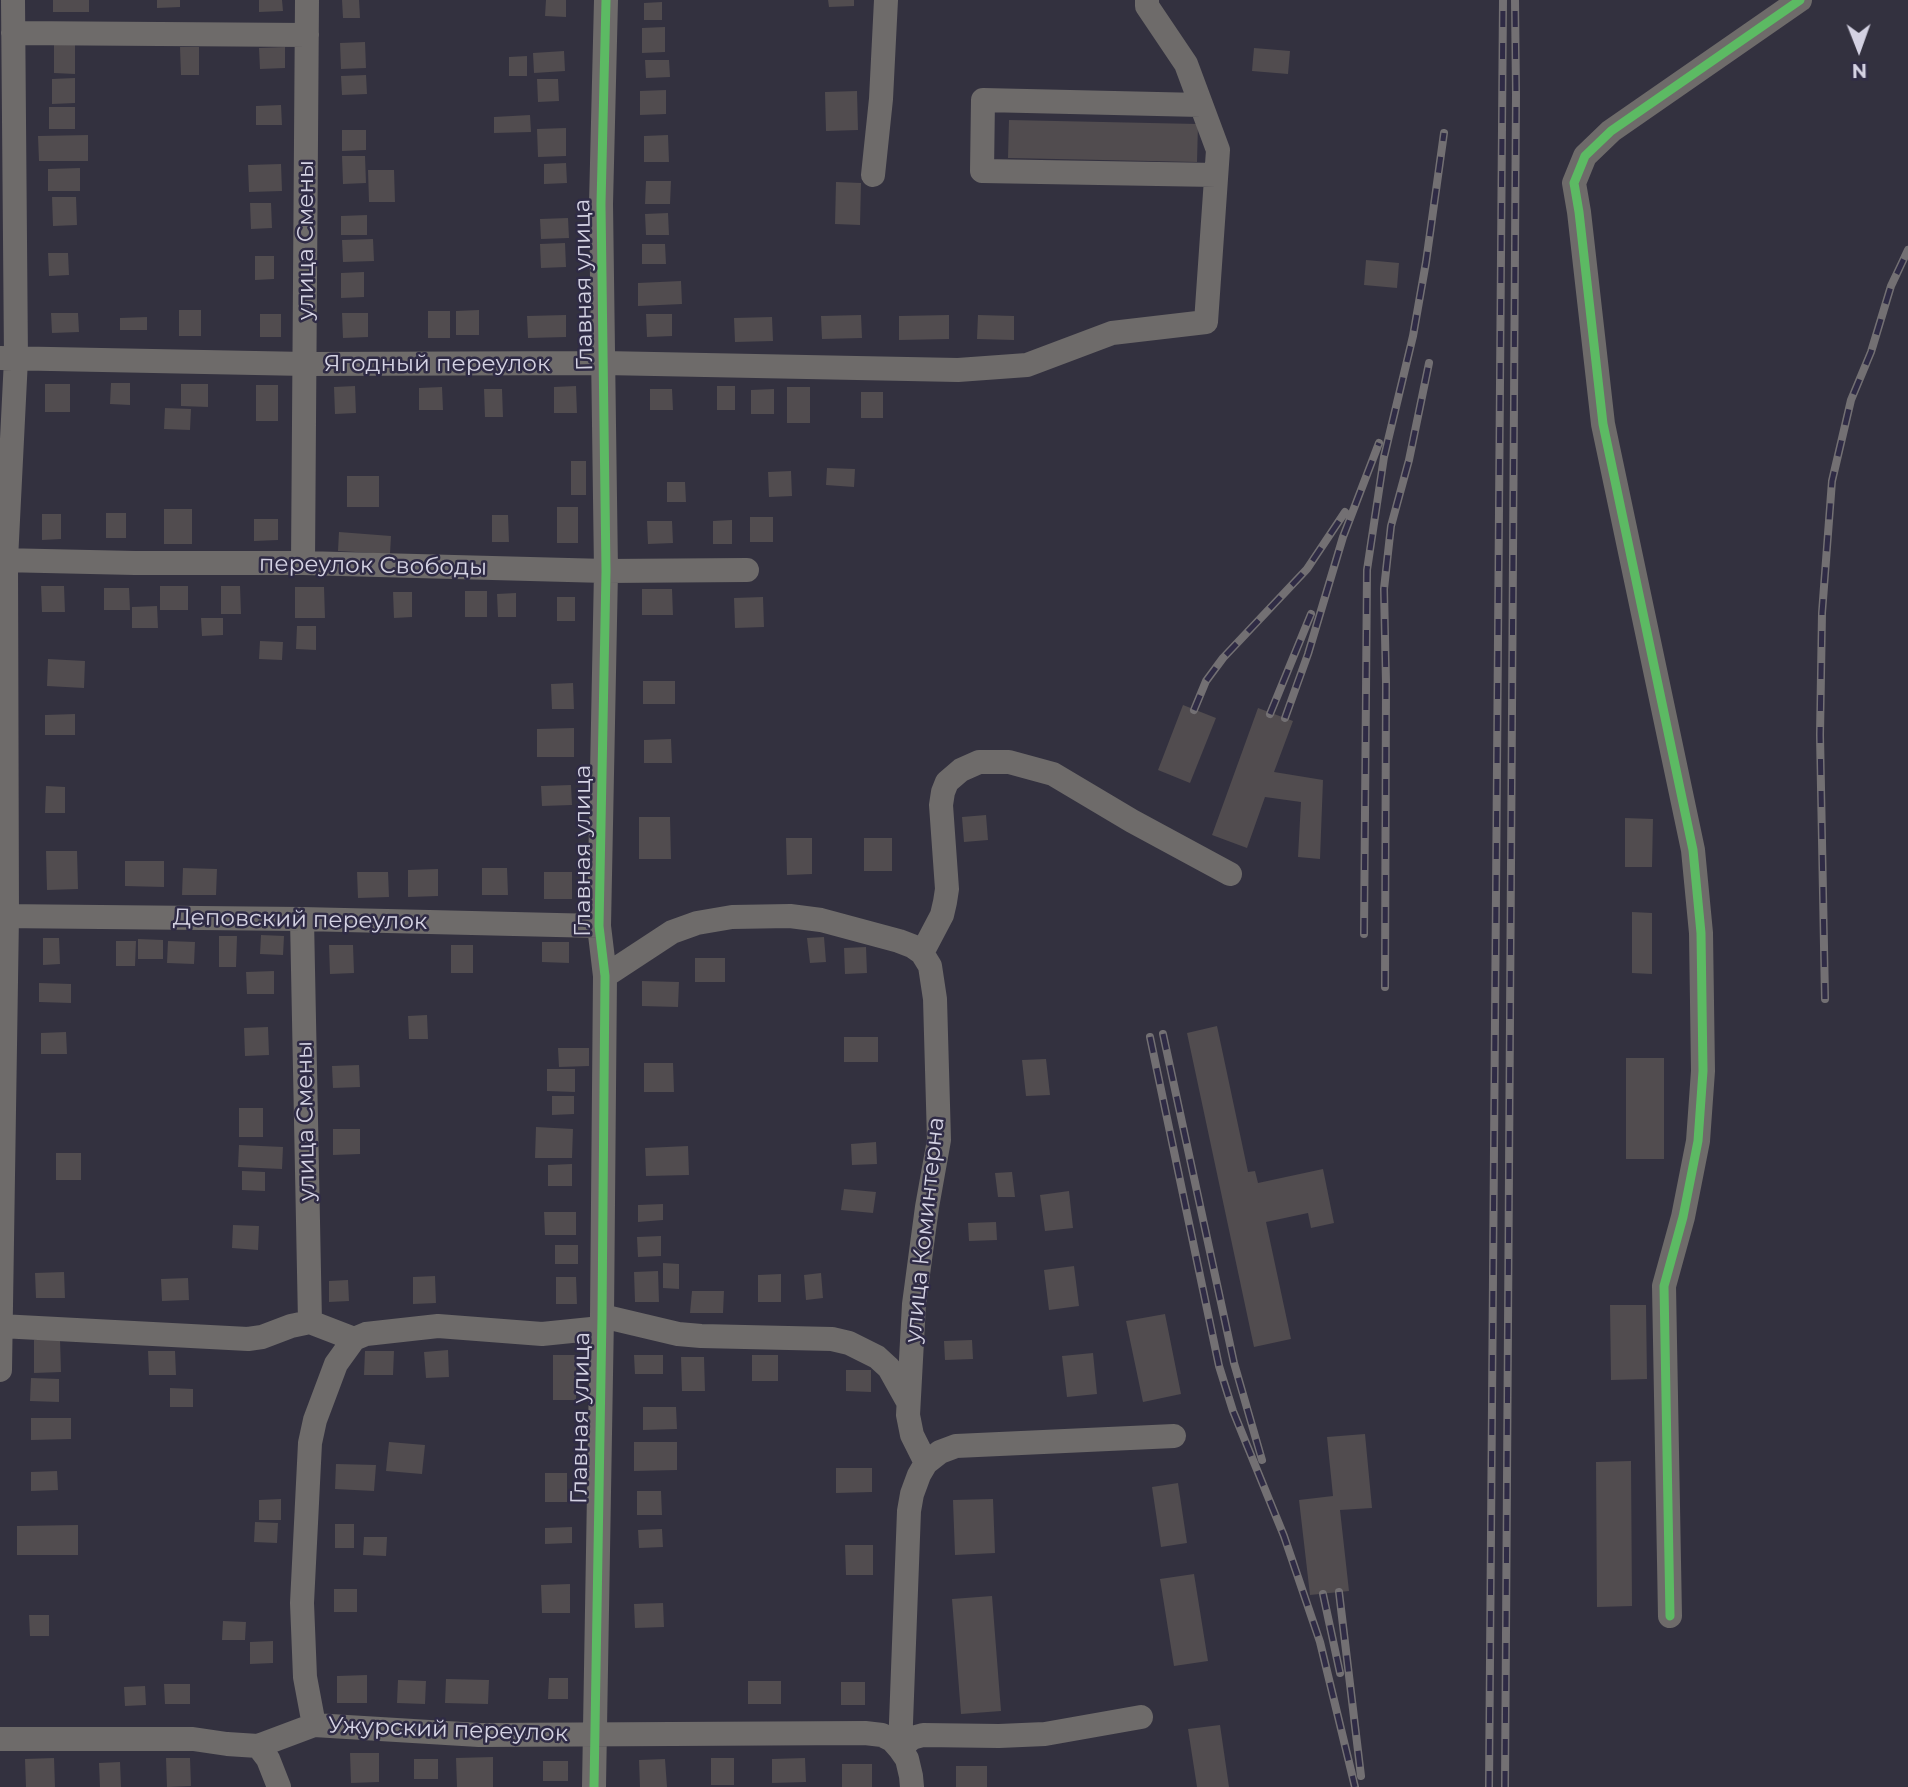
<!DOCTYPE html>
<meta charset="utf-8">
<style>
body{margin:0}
#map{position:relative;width:1908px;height:1787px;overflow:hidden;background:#33313f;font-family:Montserrat,sans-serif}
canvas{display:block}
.north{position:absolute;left:1824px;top:14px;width:70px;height:70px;-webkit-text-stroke:5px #2f2b45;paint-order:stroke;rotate:179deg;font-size:19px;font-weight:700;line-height:28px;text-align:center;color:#d4d2e3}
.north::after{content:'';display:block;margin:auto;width:24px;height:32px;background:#d4d2e3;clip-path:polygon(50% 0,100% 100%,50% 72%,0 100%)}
</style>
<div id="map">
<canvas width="1908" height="1787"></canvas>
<div class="north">N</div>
</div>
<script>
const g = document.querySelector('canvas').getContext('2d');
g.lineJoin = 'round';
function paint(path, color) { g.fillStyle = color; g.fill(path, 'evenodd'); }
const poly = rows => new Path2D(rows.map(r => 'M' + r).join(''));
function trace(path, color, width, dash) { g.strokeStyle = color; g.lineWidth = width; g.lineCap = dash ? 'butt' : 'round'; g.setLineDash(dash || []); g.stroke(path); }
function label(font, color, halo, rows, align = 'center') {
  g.font = font + ' Montserrat,sans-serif'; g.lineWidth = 5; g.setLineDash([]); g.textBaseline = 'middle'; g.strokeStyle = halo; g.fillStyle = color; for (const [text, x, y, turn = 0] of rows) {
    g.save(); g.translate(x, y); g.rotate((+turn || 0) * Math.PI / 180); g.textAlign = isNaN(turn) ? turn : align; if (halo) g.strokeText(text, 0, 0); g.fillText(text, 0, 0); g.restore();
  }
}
paint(poly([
 [53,0,89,0,89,12,53,12],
 [157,0,180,0,180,7,157,8],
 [259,0,282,0,283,11,259,12],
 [342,0,359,0,360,18,343,18],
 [546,0,566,0,566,17,545,16],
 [828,0,854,0,854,6,829,7],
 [662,2,662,20,644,20,644,3],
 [665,27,665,52,642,53,642,28],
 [365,42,366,68,341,69,340,43],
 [54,44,75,44,75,74,54,73],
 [180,47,199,47,199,75,181,75],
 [285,47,285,68,260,69,259,48],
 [1254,48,1290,51,1288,74,1252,71],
 [564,51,565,71,534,73,533,53],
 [527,56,527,76,509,76,509,57],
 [645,60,669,60,670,77,646,78],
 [366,75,367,94,342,95,341,76],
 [75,78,75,103,52,104,52,79],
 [537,79,558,79,559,101,538,102],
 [666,90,666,114,640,115,640,91],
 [857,91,858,130,826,131,825,92],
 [281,105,282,125,256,125,256,106],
 [49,107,75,107,75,129,49,129],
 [530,115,531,132,494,133,494,117],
 [1009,120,1198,124,1197,162,1008,158],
 [566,128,566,156,538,157,537,129],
 [342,130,366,130,366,150,342,151],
 [88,135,88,161,39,161,38,136],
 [668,135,669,162,644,162,644,136],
 [342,156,365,156,366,183,343,184],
 [566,163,567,183,544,184,544,164],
 [281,164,282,191,249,192,248,165],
 [80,168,80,191,48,191,48,169],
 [368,170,394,170,395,202,369,202],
 [646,181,671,181,670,204,645,204],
 [836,182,861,183,860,225,835,224],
 [52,197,76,197,77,225,53,226],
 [250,203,271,203,272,228,251,229],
 [668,213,669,235,646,235,645,214],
 [367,215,367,235,341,235,341,216],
 [568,218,569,238,541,239,540,219],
 [373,239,374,261,343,262,342,240],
 [565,243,566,267,541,268,540,244],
 [642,244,665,244,666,264,642,264],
 [48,253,68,253,69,275,49,276],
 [255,256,274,256,274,279,255,280],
 [1366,260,1399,263,1397,288,1364,285],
 [364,272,364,297,341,298,341,273],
 [681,281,682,304,638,306,638,283],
 [179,310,201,310,201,336,179,336],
 [479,310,479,335,456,335,456,311],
 [428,311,450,311,450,338,428,338],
 [51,313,78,313,79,332,52,333],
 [342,313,368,313,368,337,343,338],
 [260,314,281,314,281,337,260,337],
 [646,314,672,314,672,336,647,337],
 [566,315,566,337,528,338,527,316],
 [861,315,862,338,822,339,821,316],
 [949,315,949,339,899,340,899,316],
 [978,315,1014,316,1014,340,977,339],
 [147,317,147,330,120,330,120,318],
 [772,317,773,341,735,342,734,318],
 [111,383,130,383,130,405,110,404],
 [45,384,70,384,70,412,45,412],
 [181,384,208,384,208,407,181,406],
 [256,385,278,385,278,421,256,421],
 [355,386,356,413,335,414,334,387],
 [576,386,577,413,554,413,554,387],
 [717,386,735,386,735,410,717,410],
 [442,387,443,410,419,410,419,388],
 [787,387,810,387,810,423,787,423],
 [484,389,502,389,503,417,485,417],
 [650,389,672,389,673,410,650,410],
 [774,389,774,414,751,414,751,390],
 [861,392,883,392,883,418,861,418],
 [165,408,191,409,190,430,164,429],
 [571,461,586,461,586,495,571,495],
 [827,468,855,469,854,487,826,485],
 [791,471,792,496,769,497,768,472],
 [347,476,379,476,379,507,347,507],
 [667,482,685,482,686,502,667,502],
 [557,507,578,507,578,543,557,543],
 [164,509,192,509,192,544,164,544],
 [106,513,126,513,126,538,106,538],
 [42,514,61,514,61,539,42,540],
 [492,515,508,515,509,542,492,542],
 [750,517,773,517,773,542,750,542],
 [254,519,278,519,278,540,254,541],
 [732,520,732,544,713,544,713,521],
 [647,521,672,521,673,543,648,544],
 [339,532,391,536,390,554,338,551],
 [41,586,64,586,65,612,42,612],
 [160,586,188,586,188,610,160,610],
 [221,586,240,586,241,614,221,614],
 [295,587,324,587,325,618,295,618],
 [104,588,129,588,130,610,104,610],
 [642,589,672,589,673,615,642,615],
 [465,591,487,591,487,617,465,617],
 [393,592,412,592,412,617,394,618],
 [516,593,516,617,498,617,497,594],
 [557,597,575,597,575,621,557,621],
 [763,597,764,627,735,628,734,598],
 [157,606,158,628,132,628,132,607],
 [201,618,223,618,223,635,202,636],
 [297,626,316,626,316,650,296,649],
 [260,641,283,642,282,660,259,659],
 [48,659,85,661,84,688,47,686],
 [643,681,675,681,675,704,643,704],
 [573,683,574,709,552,709,551,684],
 [1183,705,1216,718,1190,783,1158,770],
 [1258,708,1293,721,1274,772,1323,780,1320,859,1298,857,1301,802,1265,797,1247,848,1212,835],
 [75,714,75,735,45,735,45,715],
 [574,728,574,757,537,757,537,729],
 [671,739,672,763,644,763,644,740],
 [571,785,572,805,542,806,541,786],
 [46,786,65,787,65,813,45,813],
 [986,815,988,840,964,842,962,817],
 [639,817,670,817,671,859,639,859],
 [1625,818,1653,819,1652,867,1625,867],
 [786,838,812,838,812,874,787,875],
 [864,838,892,838,892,871,864,871],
 [46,851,77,851,78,889,47,890],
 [125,861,164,861,164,887,125,886],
 [183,868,217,869,216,895,182,895],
 [482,868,507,868,508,895,482,895],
 [438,869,438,896,408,897,408,870],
 [357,872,388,872,389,897,358,898],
 [544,872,572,872,572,899,544,899],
 [1632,912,1652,913,1652,974,1632,973],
 [261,935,284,936,283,955,260,954],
 [219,936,237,936,236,967,219,967],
 [824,937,826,962,810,963,807,938],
 [43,938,59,938,60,964,43,965],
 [138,939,163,940,163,959,138,959],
 [116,941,136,941,135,966,116,966],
 [168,941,195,942,194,964,167,963],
 [542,942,569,942,569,963,542,962],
 [329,945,353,945,354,973,330,974],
 [451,945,473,945,473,973,451,973],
 [866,947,867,973,845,974,844,948],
 [695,958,725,958,725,982,695,982],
 [274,971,274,994,247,994,246,972],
 [642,981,679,982,678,1007,642,1006],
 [39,983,71,984,71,1003,39,1002],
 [427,1015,428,1039,409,1039,408,1016],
 [1217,1026,1248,1172,1255,1171,1258,1183,1323,1169,1334,1223,1311,1228,1308,1213,1266,1222,1291,1339,1254,1347,1187,1033],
 [268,1027,269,1055,245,1056,244,1028],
 [66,1032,67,1054,41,1054,41,1033],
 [844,1037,878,1037,878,1062,844,1062],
 [558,1048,589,1048,589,1066,559,1067],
 [1626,1058,1664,1058,1664,1159,1626,1159],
 [1046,1059,1050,1095,1026,1096,1022,1060],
 [644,1063,673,1063,674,1092,644,1092],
 [359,1065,360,1087,333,1088,332,1066],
 [547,1069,575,1069,575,1092,547,1091],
 [552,1096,574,1096,574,1114,552,1115],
 [239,1108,263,1108,263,1137,239,1137],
 [536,1127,573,1129,572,1158,535,1158],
 [333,1129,360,1129,360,1154,333,1155],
 [876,1142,877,1164,852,1165,851,1144],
 [239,1145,283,1147,282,1169,238,1167],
 [688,1146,689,1175,646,1176,645,1148],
 [56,1153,81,1153,81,1180,56,1180],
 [572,1164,572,1186,548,1186,548,1165],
 [242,1171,265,1172,265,1191,242,1190],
 [1012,1172,1015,1197,998,1197,995,1173],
 [844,1189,876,1192,873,1213,841,1210],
 [1069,1191,1073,1228,1045,1231,1040,1195],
 [663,1204,663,1220,638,1222,638,1205],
 [544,1212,576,1212,576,1235,545,1235],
 [996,1222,997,1240,969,1241,968,1223],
 [233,1225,259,1226,258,1250,232,1248],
 [661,1236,661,1256,638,1257,637,1237],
 [555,1245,578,1245,578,1264,555,1264],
 [663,1263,679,1264,679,1289,663,1288],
 [1074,1266,1079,1306,1049,1310,1044,1270],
 [658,1271,659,1302,635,1302,634,1272],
 [64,1272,65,1298,36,1298,35,1273],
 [821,1273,823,1298,806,1300,804,1275],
 [781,1274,781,1302,758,1302,758,1275],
 [435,1276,436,1303,413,1304,413,1277],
 [556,1277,576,1277,577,1304,556,1304],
 [188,1278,189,1300,162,1301,161,1279],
 [348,1280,349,1301,329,1302,329,1281],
 [692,1291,724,1291,723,1313,690,1313],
 [1610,1305,1646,1305,1647,1379,1611,1380],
 [1165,1314,1181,1394,1143,1402,1126,1321],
 [60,1339,61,1372,34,1373,34,1340],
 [972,1340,973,1359,945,1360,944,1341],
 [448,1350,449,1377,426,1378,424,1352],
 [148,1351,175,1351,176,1375,149,1375],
 [365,1351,394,1351,393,1375,364,1375],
 [1093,1353,1097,1394,1067,1397,1062,1356],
 [553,1355,576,1355,576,1400,553,1400],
 [634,1355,663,1355,663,1374,635,1374],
 [752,1355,778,1355,778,1381,752,1381],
 [681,1357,704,1357,705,1391,682,1391],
 [846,1370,871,1370,871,1392,846,1391],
 [31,1378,59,1379,59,1402,30,1401],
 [170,1388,193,1389,193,1407,170,1407],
 [643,1407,676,1407,677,1429,643,1430],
 [31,1418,71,1418,71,1439,31,1440],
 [1365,1434,1372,1508,1340,1510,1349,1591,1310,1595,1299,1500,1333,1496,1327,1437],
 [389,1442,425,1445,422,1474,386,1471],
 [634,1442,677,1442,677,1470,634,1471],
 [1631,1461,1632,1606,1597,1607,1596,1462],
 [336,1464,376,1465,374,1491,335,1489],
 [836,1468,872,1468,872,1492,836,1493],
 [57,1471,58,1490,31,1491,31,1472],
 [545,1473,567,1473,567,1502,545,1502],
 [1178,1483,1187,1543,1161,1547,1152,1487],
 [637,1491,661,1491,662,1515,637,1515],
 [281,1499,281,1520,259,1520,259,1500],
 [993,1499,995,1553,955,1555,953,1500],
 [255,1522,278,1523,277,1543,254,1542],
 [335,1524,354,1524,354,1548,335,1548],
 [78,1525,78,1555,17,1555,17,1526],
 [572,1527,572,1543,545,1544,545,1528],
 [662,1529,663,1547,639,1548,638,1530],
 [364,1537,387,1537,386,1556,363,1555],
 [845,1545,873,1545,873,1575,846,1575],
 [1194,1574,1208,1661,1174,1666,1160,1579],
 [570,1584,570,1613,542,1613,541,1585],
 [334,1589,357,1589,357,1612,334,1612],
 [992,1596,1001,1711,961,1714,952,1599],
 [663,1603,664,1627,635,1628,634,1604],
 [29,1615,49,1615,49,1636,30,1636],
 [223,1621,246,1622,245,1640,222,1640],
 [273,1641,273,1663,250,1664,250,1642],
 [367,1675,367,1703,337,1703,337,1676],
 [549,1678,568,1678,568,1699,548,1699],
 [446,1679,489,1680,488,1704,445,1703],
 [398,1680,426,1681,425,1704,397,1703],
 [748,1681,781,1681,781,1704,748,1704],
 [841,1682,865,1682,865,1705,841,1705],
 [164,1684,190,1684,190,1704,165,1704],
 [145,1686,146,1705,125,1706,124,1687],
 [1220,1725,1229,1787,1197,1787,1188,1729],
 [350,1753,379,1753,379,1782,351,1783],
 [493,1757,493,1787,457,1787,456,1758],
 [54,1758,55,1787,26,1787,25,1759],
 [166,1758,190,1758,191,1786,167,1787],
 [711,1758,734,1758,734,1785,711,1785],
 [805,1758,806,1782,772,1783,772,1759],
 [414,1759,438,1759,438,1779,414,1779],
 [665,1759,667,1787,640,1787,639,1760],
 [543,1761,568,1761,568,1781,543,1781],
 [120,1762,121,1787,100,1787,99,1763],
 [842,1764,872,1764,872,1787,842,1787],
 [956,1766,987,1766,987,1787,956,1787]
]), '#514c4f');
trace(poly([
 [13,33,307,35],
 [1201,105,983,100,982,171,1216,175],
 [873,175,881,99,886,0],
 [0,358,306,364,604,363,958,370,1027,365,1112,333,1206,322,1218,150,1186,64,1147,6,1147,0],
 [0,560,135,563,303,563,606,571,747,570],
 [303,563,307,0],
 [0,916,302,919,599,926],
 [302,919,310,1322],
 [922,953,942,915,945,902,947,889,941,805,943,792,947,782,961,770,979,762,1009,762,1053,774,1132,821,1230,874],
 [605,976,672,932,697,923,732,917,790,916,821,920,899,941,912,946,922,953,930,966,935,999,939,1140,927,1207,914,1304,908,1415,912,1435,926,1463],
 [602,1316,678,1334,701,1336,832,1339,849,1343,877,1357,889,1368,908,1402],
 [0,1326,248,1339,262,1337,291,1326,310,1322,354,1339,366,1334,438,1326,542,1334,601,1328],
 [0,1370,7,916,6,560,16,359,13,0],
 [1670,1616,1664,1286,1683,1217,1698,1141,1703,1071,1701,933,1693,850,1603,424,1579,212,1574,183,1585,156,1611,131,1800,0],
 [314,1725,305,1677,302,1603,310,1443,315,1420,336,1364,354,1339],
 [0,1739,193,1739,227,1744,258,1746,314,1725,479,1735,865,1733,882,1735,892,1740,900,1749,912,1738,923,1735,999,1736,1045,1734,1141,1717],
 [258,1746,268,1759,279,1787],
 [594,1787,602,1316,605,976,599,926,606,571,601,204,606,0],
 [912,1787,911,1776,907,1759,900,1749,909,1511,912,1494,919,1475,926,1463,940,1452,956,1446,1174,1436]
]), '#6e6b6a', 24);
const rail = poly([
 [1194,710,1206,681,1223,658,1307,569,1345,512],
 [1270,714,1311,614],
 [1285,718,1308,654,1343,537,1379,443],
 [1364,934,1367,570,1384,457,1413,336,1426,262,1444,133],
 [1385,987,1386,683,1384,589,1391,526,1409,460,1429,363],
 [1825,999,1820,735,1822,613,1832,481,1851,400,1871,352,1891,286,1908,250],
 [1163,1034,1234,1363,1262,1460],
 [1150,1037,1219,1366,1233,1411,1284,1536,1320,1642,1355,1787],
 [1339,1592,1361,1776],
 [1323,1594,1340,1673],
 [1489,1787,1503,0],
 [1505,1787,1516,95,1515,0]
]);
trace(rail, '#737073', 8);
trace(rail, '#2f2b45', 5, [16]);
trace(poly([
 [1670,1616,1664,1286,1683,1217,1698,1141,1703,1071,1701,933,1693,850,1603,424,1579,212,1574,183,1585,156,1611,131,1800,0],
 [594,1787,602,1316,605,976,599,926,606,571,601,204,606,0]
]), '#5cba63', 9);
label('23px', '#d4d2e3', '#2f2b45', [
 ["улица Смены",306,240,-90],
 ["Главная улица",584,285,-91],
 ["Ягодный переулок",437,364],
 ["переулок Свободы",373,566,1],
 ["Главная улица",583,851,-90],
 ["Деповский переулок",300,920,1],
 ["улица Смены",306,1121,-91],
 ["улица Коминтерна",925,1230,-84],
 ["Главная улица",581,1418,-89],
 ["Ужурский переулок",448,1730,2]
]);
</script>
